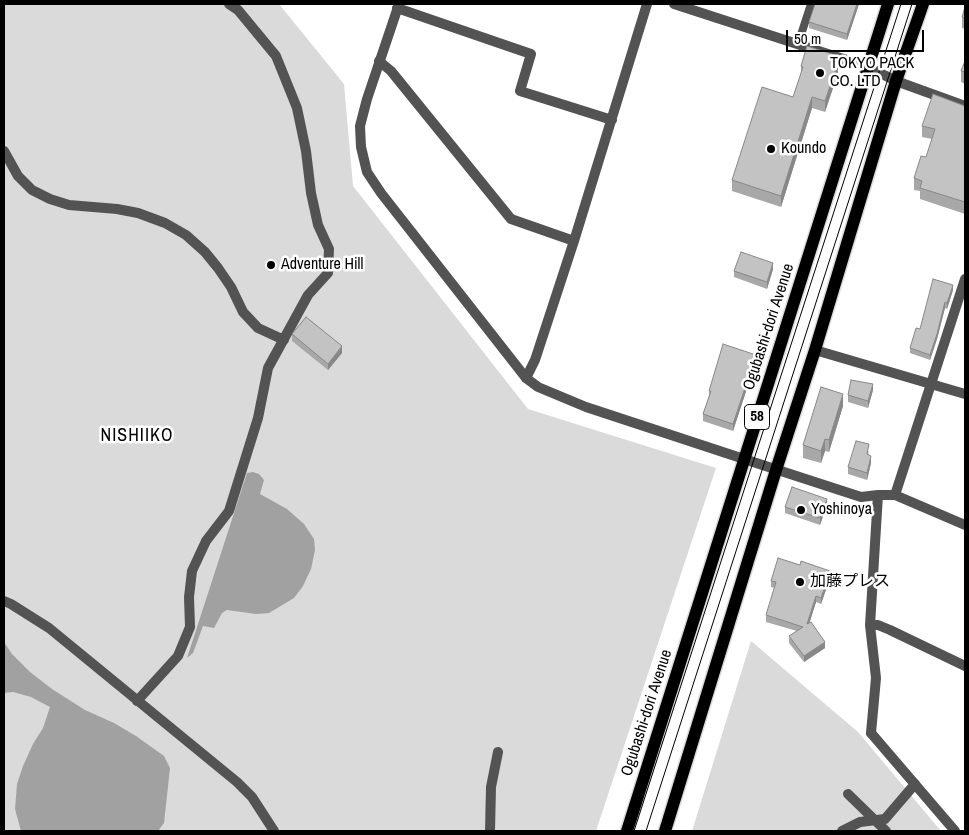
<!DOCTYPE html>
<meta charset="utf-8">
<style>
body{margin:0}
#map{position:relative;width:969px;height:835px;overflow:hidden;background:#fff;font-family:"Archivo Narrow",sans-serif}
canvas{display:block}
.frame{position:absolute;inset:0;border:5px solid #000;pointer-events:none}
.scale{position:absolute;left:786px;top:30px;width:138px;height:22px;box-sizing:border-box;border:2px solid #000;border-top:0;padding-left:6px;font-size:15px;line-height:18px;white-space:nowrap;color:#000;-webkit-text-stroke:4px #fff;paint-order:stroke}
</style>
<div id="map">
<canvas width="969" height="835"></canvas>
<div class="frame"></div>
<div class="scale">50 m</div>
</div>
<script>
const g = document.querySelector('canvas').getContext('2d');
g.lineJoin = 'round';
function paint(path, color) { g.fillStyle = color; g.fill(path, 'evenodd'); }
const poly = rows => new Path2D(rows.map(r => 'M' + r).join(''));
function trace(path, color, width, dash) { g.strokeStyle = color; g.lineWidth = width; g.lineCap = dash ? 'butt' : 'round'; g.setLineDash(dash || []); g.stroke(path); }
function label(font, color, halo, rows, align = 'center') {
  g.font = font + ' "Archivo Narrow","Noto Sans JP",sans-serif'; g.lineWidth = 5; g.setLineDash([]); g.textBaseline = 'middle'; g.strokeStyle = halo; g.fillStyle = color; for (const [text, x, y, turn = 0] of rows) {
    g.save(); g.translate(x, y); g.rotate((+turn || 0) * Math.PI / 180); g.textAlign = isNaN(turn) ? turn : align; if (halo) g.strokeText(text, 0, 0); g.fillText(text, 0, 0); g.restore();
  }
}
paint(poly([
 [4,4,279,4,344,84,353,186,528,409,716,468,596,831,4,831],
 [751,641,858,732,941,831,692,831]
]), '#dadada');
paint(poly([
 [253,472,259,474,264,480,260,494,287,509,304,524,314,539,315,550,311,569,303,586,294,598,269,613,256,614,227,610,222,613,214,628,203,626,193,653,187,658,247,473],
 [4,642,12,654,30,672,52,689,85,710,114,723,136,736,164,756,170,768,164,823,158,831,21,831,15,809,17,784,23,766,33,744,43,728,50,707,31,697,13,692,4,693]
]), '#a1a1a1');
const primary = poly([
 [627,831,888,4],
 [665,831,776,470,815,350,896,81,923,4]
]);
trace(primary, '#dbdbdb', 15);
trace(poly([
 [798,44,811,4]
]), '#535353', 8);
trace(poly([
 [4,151,18,176,32,190,50,199,69,205,117,209,138,213,165,223,186,235,205,252,218,268,231,287,243,312,258,328,284,340],
 [4,601,11,604,49,628,237,782,252,797,274,831],
 [137,701,178,656,190,627,189,597,192,571,206,541,229,511,258,418,268,368,308,295,328,273,329,249,318,225,311,193,306,151,297,108,276,56,238,10,229,4],
 [848,794,886,831],
 [490,831,491,787,498,752],
 [842,831,860,822,885,819,915,784]
]), '#535353', 10);
trace(poly([
 [674,4,868,67,896,81,965,106],
 [397,8,531,54,520,91,612,120],
 [379,61,391,71,511,219,574,241],
 [526,378,535,360,574,241,647,4],
 [744,459,861,497,878,495,870,625,876,678,871,733],
 [878,495,895,495,965,279],
 [895,495,965,525],
 [870,625,878,625,890,630,965,666]
]), '#535353', 10);
trace(poly([
 [399,4,367,99,360,126,361,147,367,172,381,193,526,378,538,387,586,407,744,459],
 [815,350,965,394],
 [871,733,955,831]
]), '#535353', 10);
trace(primary, '#000', 12);
trace(poly([
 [634,831,901,4],
 [646,831,912,4]
]), '#000', 1);
paint(poly([
 [859,4,847,40,809,28,809,22],
 [965,7,965,29,962,28,962,17],
 [965,61,965,84,961,82,961,71],
 [801,66,838,73,825,112,812,108,781,207,732,191,732,180,793,97,801,74],
 [965,106,965,214,920,199,920,191,914,190,914,178,926,157,932,139,922,137,922,126],
 [773,269,767,289,734,277,734,271],
 [953,290,947,309,945,308,937,339,930,360,910,353,910,348],
 [292,334,342,353,328,370,292,341],
 [756,361,733,431,703,421,703,414,709,396,709,391],
 [873,390,868,408,848,402,848,395],
 [843,406,829,452,825,451,821,463,803,458,803,445],
 [869,451,868,455,871,463,867,480,848,474,848,467],
 [827,505,820,525,785,513,785,507],
 [830,578,821,604,816,602,809,623,825,648,804,662,789,643,789,636,797,631,766,622,766,615,775,588,771,587,771,581]
]), '#a8a8a8');
paint(poly([
 [857,4,859,4,847,40,847,34],
 [838,62,838,73,825,112,825,101],
 [812,97,812,108,781,207,781,196],
 [773,263,773,269,767,289,767,282],
 [953,285,953,290,947,309,947,303],
 [945,302,945,308,937,339,930,360,930,355],
 [342,346,342,353,328,370,328,364],
 [756,355,756,361,733,431,733,424],
 [873,384,873,390,868,408,868,401],
 [843,394,843,406,829,452,829,440],
 [825,439,825,451,821,463,821,451],
 [871,456,871,463,867,480,867,473],
 [827,499,827,505,820,525,820,518],
 [830,571,830,578,821,604,821,598],
 [816,596,816,602,807,631,807,624],
 [825,642,825,648,804,662,804,656]
]), '#888');
const building = poly([
 [815,4,857,4,847,34,809,22,815,4],
 [965,7,965,18,962,17,965,7],
 [807,46,838,56,838,62,825,101,812,97,781,196,732,180,762,87,793,97,803,67,801,66,807,46],
 [965,61,965,72,961,71,965,61],
 [933,94,965,106,965,202,920,188,922,181,914,178,921,156,926,157,935,129,922,126,933,94],
 [741,252,773,263,767,282,734,271,741,252],
 [933,279,953,285,947,303,945,302,937,334,930,355,910,348,916,328,920,329,933,279],
 [306,317,342,346,328,364,292,334,306,317],
 [723,344,756,355,733,424,703,414,711,391,709,391,723,344],
 [851,380,873,384,868,401,848,395,851,380],
 [821,387,843,394,829,440,825,439,821,451,803,445,821,387],
 [856,441,869,444,867,454,871,456,867,473,848,467,856,441],
 [792,487,827,499,820,518,785,507,792,487],
 [778,558,800,565,801,561,830,571,821,598,816,596,807,624,811,622,825,642,804,656,789,636,803,627,766,615,776,582,771,581,778,558]
]);
paint(building, '#c3c3c3');
trace(building, '#888', 1);
for (const [x, y, r, color] of [
 [820,73,5,"#000"],
 [771,149,5,"#000"],
 [271,265,5,"#000"],
 [801,510,5,"#000"],
 [800,582,5,"#000"]
]) { const dot = new Path2D(); dot.arc(x, y, r, 0, 2 * Math.PI); g.fillStyle = color; g.fill(dot); trace(dot, '#fff', 2); }
for (const [x, y, w] of [
 [757,417,25]
]) { const box = new Path2D(); box.roundRect(x - w / 2, y - 12.5, w, 25, 4); g.fillStyle = '#fff'; g.fill(box); trace(box, '#000', 1); }
label('bold 15px', '#000', null, [
 ["58",757,417]
]);
label('16px', '#000', '#fff', [
 ["TOKYO PACK",830,64],
 ["CO. LTD",830,82],
 ["Koundo",781,149],
 ["Adventure Hill",281,265],
 ["Yoshinoya",811,510],
 ["加藤プレス",810,582]
], 'left');
label('16px', '#000', '#fff', [
 ["Ogubashi-dori Avenue",769,327,-72],
 ["Ogubashi-dori Avenue",647,713,-72]
]);
g.letterSpacing = '1px';
label('18px', '#000', '#fff', [
 ["NISHIIKO",137,436]
]);
g.letterSpacing = '0px';
</script>
